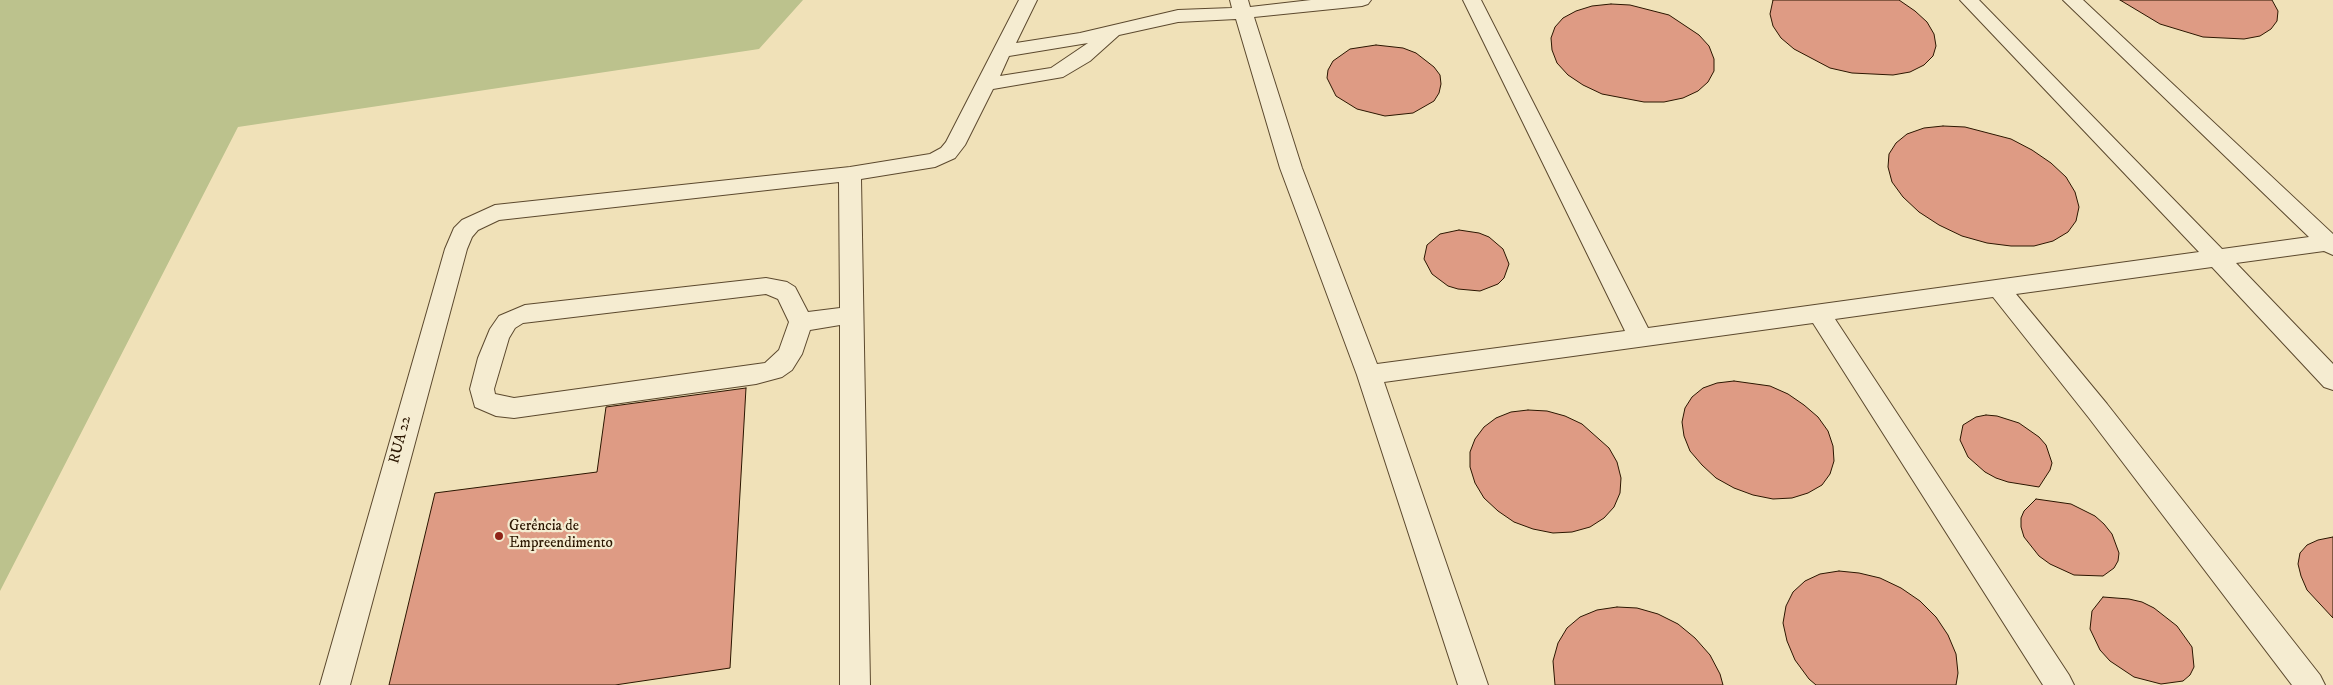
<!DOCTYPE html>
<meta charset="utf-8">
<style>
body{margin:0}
canvas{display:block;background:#f0e1b8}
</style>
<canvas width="2333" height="685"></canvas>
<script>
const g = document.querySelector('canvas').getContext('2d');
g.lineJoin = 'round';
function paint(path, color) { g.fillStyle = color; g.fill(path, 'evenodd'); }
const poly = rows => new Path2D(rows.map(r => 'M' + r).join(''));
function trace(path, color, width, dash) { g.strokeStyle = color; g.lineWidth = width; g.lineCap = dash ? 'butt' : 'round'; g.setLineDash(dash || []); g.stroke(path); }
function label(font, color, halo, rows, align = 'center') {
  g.font = font + ' "IM FELL DW Pica",serif'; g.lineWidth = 4.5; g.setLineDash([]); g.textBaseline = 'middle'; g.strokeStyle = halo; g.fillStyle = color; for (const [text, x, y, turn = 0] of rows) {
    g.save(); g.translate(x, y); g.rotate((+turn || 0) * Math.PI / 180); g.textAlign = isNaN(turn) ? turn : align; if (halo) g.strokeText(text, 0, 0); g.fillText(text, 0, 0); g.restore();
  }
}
paint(poly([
 [0,0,803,0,759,49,238,127,0,591]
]), '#bcc28d');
const building = poly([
 [1773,0,1899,0,1915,11,1927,22,1934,34,1936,46,1933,56,1924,65,1910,72,1893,75,1852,73,1830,68,1794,49,1781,38,1773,26,1770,14,1773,0],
 [2120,0,2272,0,2278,11,2277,21,2271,29,2260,36,2244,39,2203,37,2160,24,2120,0],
 [1611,4,1630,5,1669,15,1699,35,1709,46,1714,59,1714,71,1708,82,1698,91,1683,98,1664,102,1644,102,1602,94,1583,85,1568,75,1557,63,1552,50,1551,38,1555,27,1563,18,1576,11,1592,6,1611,4],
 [1376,45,1403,48,1416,53,1434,67,1440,75,1441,84,1439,93,1434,101,1413,113,1385,116,1357,109,1336,96,1327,78,1328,70,1333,61,1350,49,1376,45],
 [1943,126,1965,127,2011,139,2032,150,2051,163,2066,177,2075,192,2079,207,2076,221,2068,232,2053,241,2034,246,2011,246,1987,243,1962,236,1939,225,1919,212,1903,197,1892,182,1888,167,1889,154,1896,143,1907,134,1924,128,1943,126],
 [1459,230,1479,233,1489,237,1503,249,1509,264,1504,278,1498,284,1480,291,1458,289,1448,286,1432,274,1424,259,1427,245,1440,234,1459,230],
 [1734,381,1770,386,1788,394,1804,405,1818,417,1828,431,1833,446,1834,461,1830,474,1822,485,1808,493,1792,498,1773,499,1753,495,1734,488,1716,478,1702,465,1690,451,1684,436,1682,422,1685,408,1692,397,1703,388,1717,383,1734,381],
 [746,388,730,668,615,685,389,685,435,493,597,472,606,407,746,388],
 [1528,410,1547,411,1565,416,1582,424,1609,448,1617,462,1621,478,1620,493,1614,507,1604,518,1590,527,1572,532,1553,533,1533,529,1514,522,1498,511,1484,498,1475,483,1470,467,1470,452,1475,439,1484,427,1496,418,1511,412,1528,410],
 [1986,415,1997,416,2019,423,2039,437,2046,445,2052,463,2050,470,2039,487,2008,482,1996,478,1985,472,1968,457,1960,440,1963,425,1976,417,1986,415],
 [2036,499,2071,504,2095,516,2104,524,2112,534,2119,553,2118,561,2114,568,2103,576,2074,575,2050,564,2039,556,2024,537,2021,527,2021,518,2024,511,2036,499],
 [2333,537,2333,618,2307,590,2301,576,2298,564,2300,553,2307,545,2318,540,2333,537],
 [1839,571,1859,573,1880,578,1901,588,1920,601,1936,617,1948,635,1956,654,1958,673,1956,685,1816,685,1809,679,1795,660,1787,641,1783,623,1786,606,1793,592,1805,581,1820,574,1839,571],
 [2103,597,2129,599,2142,602,2154,608,2177,626,2192,647,2194,667,2190,675,2183,681,2161,684,2134,677,2110,661,2100,650,2090,629,2092,611,2103,597],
 [1617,607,1637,608,1658,614,1678,624,1695,638,1710,655,1720,674,1723,685,1555,685,1553,661,1558,643,1567,628,1580,617,1597,610,1617,607]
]);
paint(building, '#de9b84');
trace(building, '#2b1600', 1);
const minor = poly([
 [1019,0,1037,0,1016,43,1080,33,1178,10,1232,8,1230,0,1248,0,1250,7,1311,0,1371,0,1368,4,1362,6,1254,17,1302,168,1377,364,1625,331,1463,0,1481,0,1648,328,2199,252,1960,0,1979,0,2222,249,2309,237,2063,0,2083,0,2333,234,2333,255,2324,251,2236,263,2333,364,2333,390,2324,387,2212,267,2016,294,2107,404,2320,675,2325,685,2292,685,2089,418,1993,297,1835,319,2069,675,2074,685,2043,685,1813,323,1384,382,1488,685,1458,685,1357,375,1280,168,1236,19,1178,22,1119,35,1090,61,1063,77,993,89,965,145,955,158,935,167,861,179,870,685,840,685,840,325,810,330,802,354,792,370,782,377,756,384,514,418,496,416,475,407,470,389,478,358,490,329,499,316,525,305,766,278,787,282,795,287,808,312,840,308,839,182,499,220,478,230,472,237,467,249,350,685,320,685,445,249,454,228,462,220,495,205,850,167,930,154,941,148,946,142,1019,0],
 [1088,43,1051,68,1000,76,1009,56,1088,43],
 [766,294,778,299,789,322,779,350,765,363,514,398,495,394,494,389,509,338,515,328,523,323,766,294]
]);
trace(minor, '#5c492e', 2);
paint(minor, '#f5ecd1');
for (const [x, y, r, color] of [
 [499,536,5,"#8f2418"]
]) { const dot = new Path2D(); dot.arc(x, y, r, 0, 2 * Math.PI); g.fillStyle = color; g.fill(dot); trace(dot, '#f5ecd1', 2); }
label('15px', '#2b1600', '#f5ecd1', [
 ["RUA 22",401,440,-75]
]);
label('15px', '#2b1600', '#f5ecd1', [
 ["Gerência de",509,527],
 ["Empreendimento",509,544]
], 'left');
</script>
